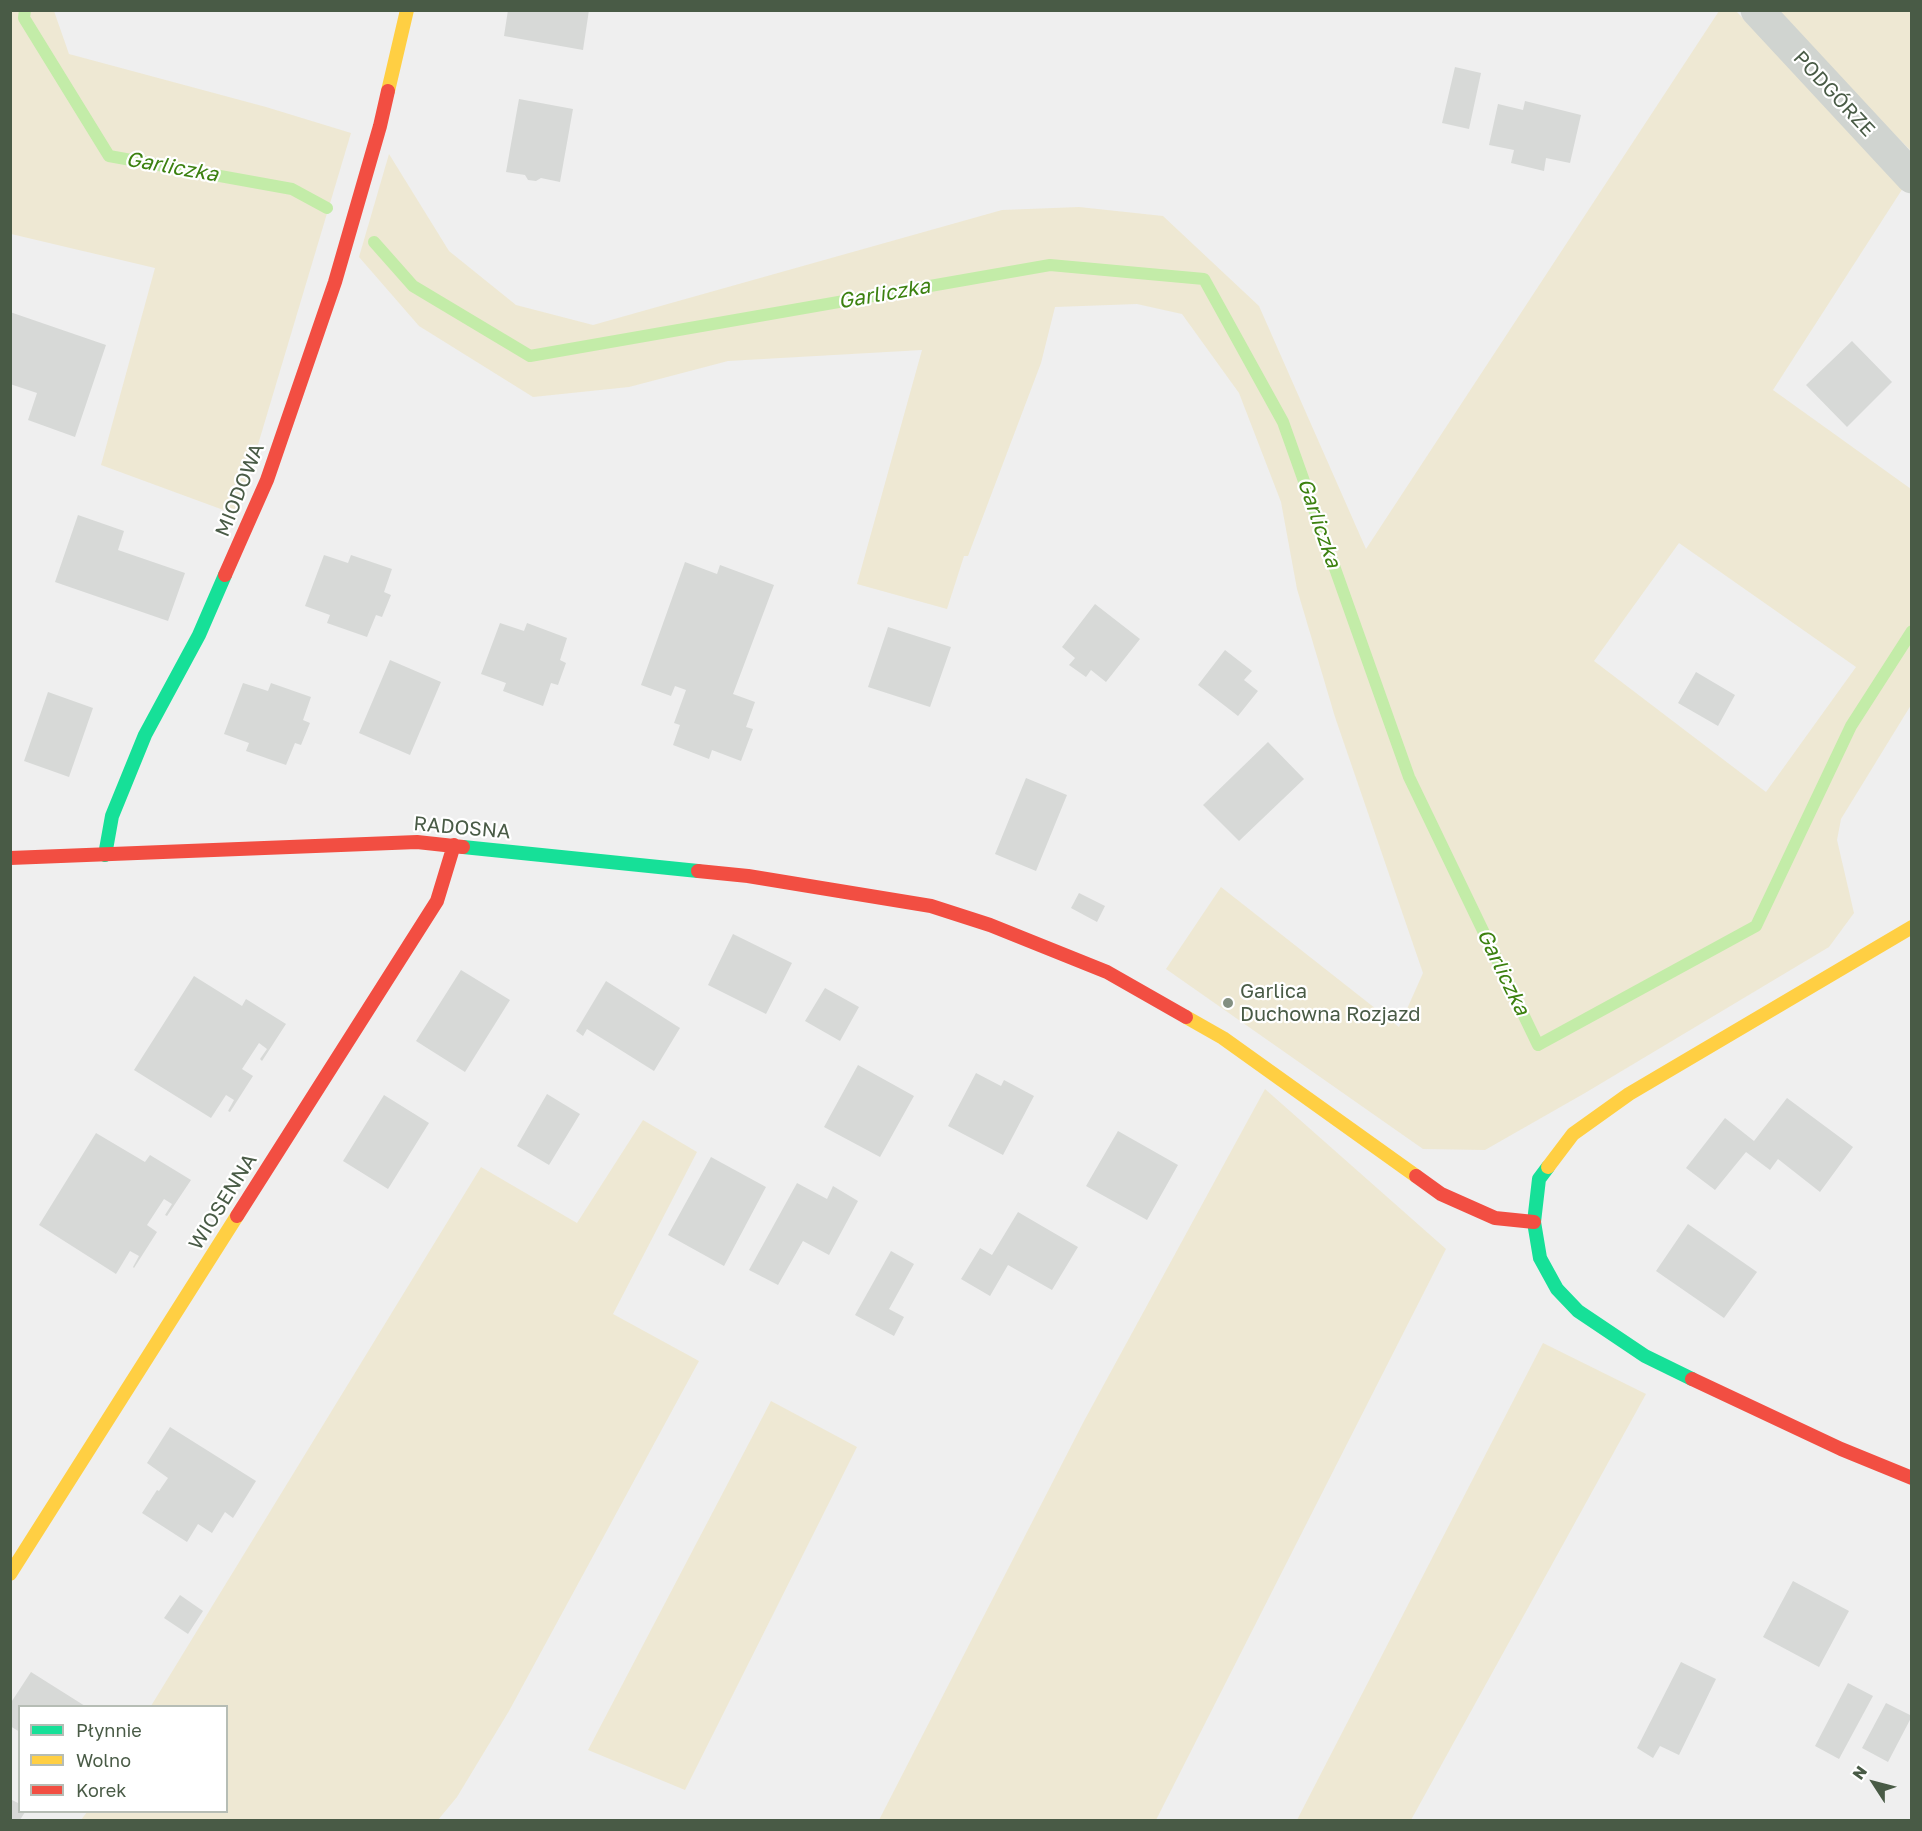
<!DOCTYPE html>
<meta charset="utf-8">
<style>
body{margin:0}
#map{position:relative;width:1922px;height:1831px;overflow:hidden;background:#efefef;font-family:"Golos Text",sans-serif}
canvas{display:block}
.frame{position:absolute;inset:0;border:12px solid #495b46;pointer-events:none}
.legend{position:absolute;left:18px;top:1705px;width:210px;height:108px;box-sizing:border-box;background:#fff;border:2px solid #b6bdb5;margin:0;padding:8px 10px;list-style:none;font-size:18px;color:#495b46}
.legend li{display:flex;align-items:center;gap:12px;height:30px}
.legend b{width:30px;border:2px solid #b6bdb5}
.north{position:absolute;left:1844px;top:1753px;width:60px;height:60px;-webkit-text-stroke:4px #fff;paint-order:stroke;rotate:306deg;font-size:16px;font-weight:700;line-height:24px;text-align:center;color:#495b46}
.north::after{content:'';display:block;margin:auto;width:21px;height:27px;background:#495b46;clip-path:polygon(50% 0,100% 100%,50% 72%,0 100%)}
</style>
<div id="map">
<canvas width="1922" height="1831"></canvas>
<div class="frame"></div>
<ul class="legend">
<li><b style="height:8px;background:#16e098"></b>Płynnie</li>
<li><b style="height:8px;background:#ffcf43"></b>Wolno</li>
<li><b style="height:8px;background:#f24e42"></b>Korek</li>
</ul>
<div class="north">N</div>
</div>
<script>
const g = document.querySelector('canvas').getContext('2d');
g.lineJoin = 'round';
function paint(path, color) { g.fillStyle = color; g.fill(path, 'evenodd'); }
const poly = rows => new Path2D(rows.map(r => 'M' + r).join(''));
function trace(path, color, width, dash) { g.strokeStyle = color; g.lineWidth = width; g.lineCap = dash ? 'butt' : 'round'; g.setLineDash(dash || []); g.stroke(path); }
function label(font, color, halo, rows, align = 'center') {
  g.font = font + ' "Golos Text",sans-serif'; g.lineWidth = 4.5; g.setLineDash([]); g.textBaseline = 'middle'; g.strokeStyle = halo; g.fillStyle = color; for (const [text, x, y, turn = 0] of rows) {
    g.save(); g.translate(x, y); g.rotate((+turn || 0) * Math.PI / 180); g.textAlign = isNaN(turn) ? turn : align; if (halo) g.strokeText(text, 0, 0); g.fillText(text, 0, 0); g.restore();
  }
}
paint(poly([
 [11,11,54,11,69,54,266,107,351,133,237,515,101,465,155,268,11,234],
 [1719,11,1736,11,1903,188,1773,390,1911,489,1911,705,1841,819,1837,840,1854,913,1829,947,1585,1093,1485,1150,1423,1149,1166,969,1221,887,1399,1027,1423,973,1335,717,1297,589,1281,502,1239,393,1182,314,1137,304,1055,307,1041,363,968,556,964,556,947,609,857,584,922,350,728,361,629,387,533,397,419,326,359,257,389,154,449,251,516,305,593,325,1002,210,1079,207,1163,216,1259,306,1366,549],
 [1679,543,1856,667,1766,792,1594,661],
 [1771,11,1911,11,1911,151],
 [1265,1089,1446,1249,1156,1820,879,1820,1084,1421],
 [643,1120,697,1152,613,1314,699,1361,509,1711,457,1797,438,1820,81,1820,87,1812,226,1812,226,1706,151,1706,481,1167,577,1223],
 [1543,1343,1646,1394,1411,1820,1297,1820],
 [771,1401,857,1447,685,1790,588,1750]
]), '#eee8d3');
trace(poly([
 [25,10,24,18,109,156,292,189,327,208],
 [374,242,413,286,530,356,1050,265,1204,279,1283,422,1409,777,1538,1045,1756,926,1851,726,1912,631]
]), '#c3eca8', 12);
paint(poly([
 [508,10,589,10,583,50,504,36],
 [1455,67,1481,73,1469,129,1442,123],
 [519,99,573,109,560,182,541,178,536,181,528,180,525,175,506,172],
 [1525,101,1581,115,1570,163,1546,158,1544,171,1511,163,1514,150,1489,145,1498,104,1523,110],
 [10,312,106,345,75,437,28,420,37,393,10,384],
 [1852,341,1892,382,1847,427,1806,385],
 [78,515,124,531,118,550,185,573,168,621,55,582],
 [324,555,348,563,351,555,392,569,384,592,391,595,382,617,376,615,367,637,327,623,330,615,305,606],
 [685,562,717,574,720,565,774,585,733,694,755,702,746,727,753,729,741,761,712,750,709,759,673,745,680,725,674,723,686,690,675,686,671,696,641,685],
 [1095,604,1140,639,1106,682,1091,670,1086,677,1069,665,1075,658,1062,647],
 [500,623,524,631,527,623,567,638,560,660,566,663,558,685,551,683,543,706,503,691,506,683,481,674],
 [888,627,951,647,930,707,868,687],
 [1225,650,1252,671,1244,680,1258,691,1238,716,1198,685],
 [390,660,441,682,410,755,359,733],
 [1696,672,1735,695,1718,726,1678,703],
 [243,683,268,691,271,683,311,697,303,720,310,723,301,745,295,743,286,765,246,751,249,743,224,734],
 [48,692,93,708,69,777,24,761],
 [1268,742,1304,779,1239,841,1203,805],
 [1026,778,1067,795,1036,871,995,854],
 [1079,893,1105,906,1097,922,1071,908],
 [733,934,792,963,766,1014,708,985],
 [461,970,510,1000,465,1072,416,1041],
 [194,976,242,1006,246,999,286,1024,262,1061,260,1059,267,1049,259,1043,242,1069,253,1076,230,1112,228,1111,234,1100,226,1095,211,1118,134,1070],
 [606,981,680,1028,654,1071,587,1029,583,1036,576,1031],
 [825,988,859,1007,840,1041,805,1021],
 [858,1065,914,1096,880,1157,824,1127],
 [976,1073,1001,1086,1004,1080,1034,1096,1003,1155,948,1126],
 [547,1094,580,1114,549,1165,517,1146],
 [384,1095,429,1123,388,1189,343,1161],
 [1787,1098,1853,1147,1820,1192,1778,1159,1770,1170,1746,1152,1715,1190,1686,1168,1725,1118,1754,1141],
 [1118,1131,1178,1165,1147,1220,1086,1186],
 [96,1133,145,1162,150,1155,191,1180,167,1216,165,1215,172,1204,164,1199,147,1225,157,1232,134,1268,133,1267,139,1256,130,1251,116,1274,39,1225],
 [711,1157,766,1187,724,1266,668,1235],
 [797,1183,827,1199,833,1186,858,1201,829,1255,803,1241,778,1285,749,1270],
 [1018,1212,1078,1247,1052,1290,1008,1265,990,1296,961,1279,980,1248,992,1255],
 [1688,1224,1757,1272,1724,1318,1656,1271],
 [891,1251,914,1264,889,1309,904,1317,894,1336,855,1315],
 [170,1427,256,1481,233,1518,225,1512,212,1533,198,1524,187,1542,142,1513,157,1490,159,1491,168,1478,147,1463],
 [1793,1581,1849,1611,1819,1667,1763,1637],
 [180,1595,203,1611,188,1634,164,1618],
 [1681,1662,1716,1679,1679,1755,1660,1746,1653,1758,1637,1748],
 [31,1672,85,1706,20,1706,20,1732,10,1726,10,1704],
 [1848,1683,1873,1696,1839,1759,1815,1746],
 [1886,1703,1912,1716,1888,1762,1862,1748],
 [10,1799,20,1804,20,1812,25,1812,20,1820,10,1820]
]), '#d7d9d7');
trace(poly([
 [1757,10,1912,177]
]), '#d0d4d0', 33);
trace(poly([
 [463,847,698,871],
 [105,855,112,816,145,735,199,635,225,575],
 [1548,1167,1539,1179,1534,1222,1540,1258,1557,1289,1578,1311,1645,1356,1692,1379]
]), '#16e098', 14);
trace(poly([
 [388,91,407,10],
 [1186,1017,1223,1038,1416,1176],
 [1548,1167,1573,1134,1629,1094,1912,927],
 [10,1574,237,1216]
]), '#ffcf43', 14);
trace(poly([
 [225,575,267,480,335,282,380,126,388,91],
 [10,858,417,842,463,847],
 [698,871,748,876,931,906,990,925,1107,972,1186,1017],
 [1416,1176,1441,1194,1495,1218,1534,1222],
 [237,1216,437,901,454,845],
 [1692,1379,1841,1449,1912,1478]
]), '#f24e42', 14);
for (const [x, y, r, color] of [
 [1228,1003,6,"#838f81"]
]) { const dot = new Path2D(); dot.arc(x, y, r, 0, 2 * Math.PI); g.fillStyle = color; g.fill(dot); trace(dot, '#fff', 2); }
label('20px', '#495b46', '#fff', [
 ["PODGÓRZE",1834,94,47],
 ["MIODOWA",240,490,-68],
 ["RADOSNA",462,828,5],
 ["WIOSENNA",223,1202,-58]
]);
label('20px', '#495b46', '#fff', [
 ["Garlica",1240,992],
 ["Duchowna Rozjazd",1240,1015]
], 'left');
label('italic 21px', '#3c8110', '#fff', [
 ["Garliczka",172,167,10],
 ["Garliczka",884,294,-10],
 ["Garliczka",1319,523,71],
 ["Garliczka",1503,972,64]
]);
</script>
